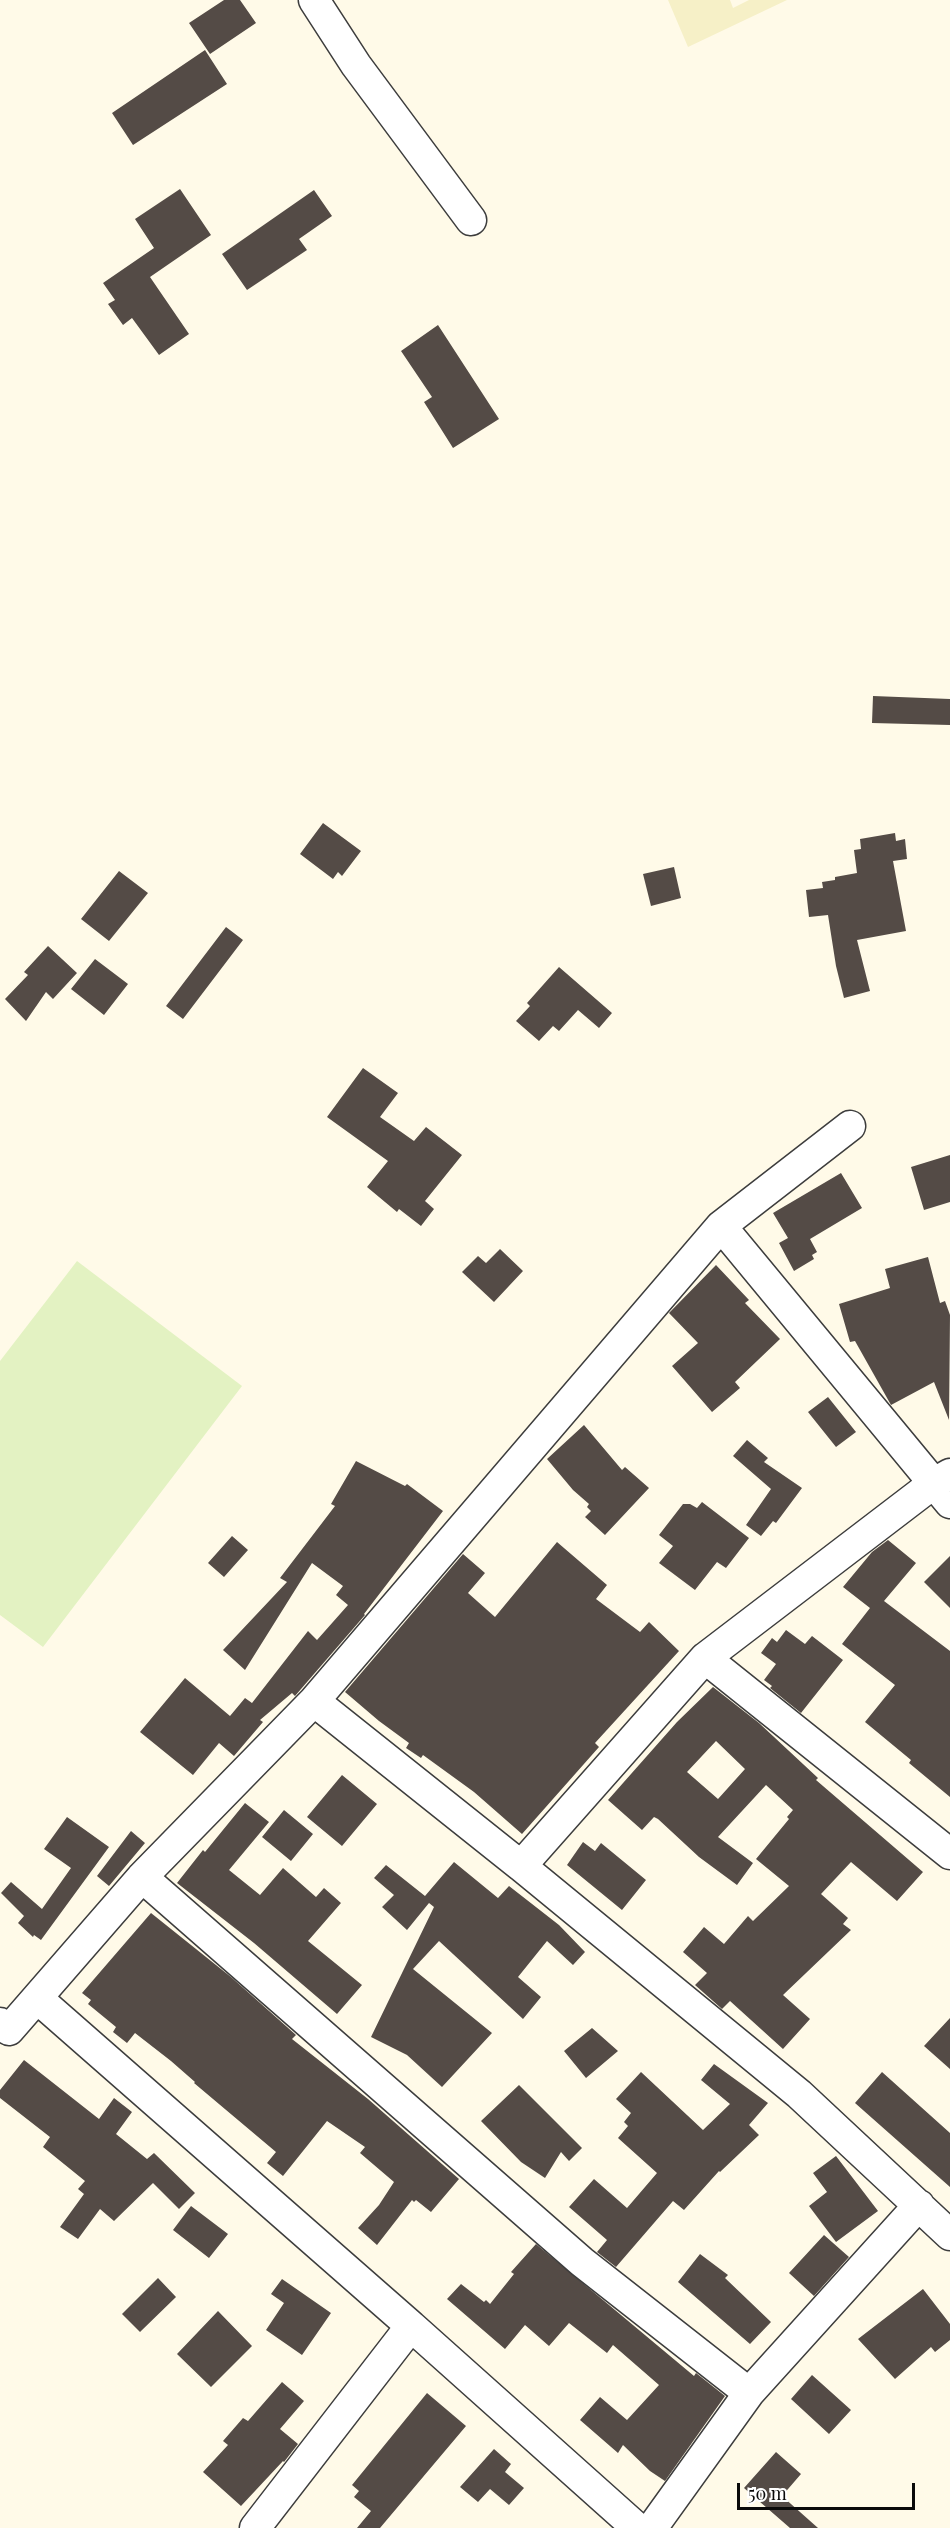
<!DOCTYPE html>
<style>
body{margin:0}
#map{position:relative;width:950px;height:2528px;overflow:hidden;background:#fffae8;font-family:"Playfair Display",serif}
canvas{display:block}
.scale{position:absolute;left:737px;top:2483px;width:178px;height:27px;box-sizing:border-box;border:3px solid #0a0a0a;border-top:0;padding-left:8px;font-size:18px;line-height:21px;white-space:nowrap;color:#0a0a0a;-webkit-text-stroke:4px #fff;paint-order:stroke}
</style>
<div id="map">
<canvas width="950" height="2528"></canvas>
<div class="scale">50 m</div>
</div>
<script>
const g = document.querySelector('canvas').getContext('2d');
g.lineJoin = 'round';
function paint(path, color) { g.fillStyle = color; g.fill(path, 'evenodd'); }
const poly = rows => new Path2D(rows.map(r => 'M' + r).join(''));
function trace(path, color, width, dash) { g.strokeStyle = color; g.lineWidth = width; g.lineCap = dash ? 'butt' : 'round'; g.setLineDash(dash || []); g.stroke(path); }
paint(poly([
 [668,0,730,0,733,8,749,0,787,0,688,47]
]), '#f6f0c7');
paint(poly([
 [77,1261,242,1386,43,1647,0,1615,0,1361]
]), '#e3f2c2');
paint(poly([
 [224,0,240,0,256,23,210,54,189,23],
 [205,50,227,84,133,145,112,113],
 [180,189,211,235,150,277,189,334,159,355,132,318,123,325,108,304,115,300,103,283,154,248,135,219],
 [314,190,332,216,299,239,307,250,247,290,222,254],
 [438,325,499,419,453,448,424,402,432,397,401,351],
 [873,696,950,699,950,725,872,723],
 [323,823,361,851,342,876,338,872,333,879,300,854],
 [895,833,896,841,905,839,907,859,893,861,906,931,857,940,870,991,844,998,836,966,828,915,809,917,806,890,823,888,822,882,835,880,835,877,857,873,854,850,861,849,860,839],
 [674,867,681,898,651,906,643,874],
 [119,871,148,893,109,941,81,919],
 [226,927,243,940,183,1019,166,1006],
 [48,946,77,973,53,999,46,992,26,1021,5,999,28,975,24,972],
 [95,959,128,984,104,1015,71,989],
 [559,967,612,1013,599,1028,578,1010,559,1031,553,1026,539,1041,516,1021,530,1006,527,1003],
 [363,1068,398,1093,380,1117,414,1141,426,1127,462,1155,425,1201,434,1209,421,1226,399,1209,397,1212,367,1187,388,1161,327,1117],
 [950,1155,950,1202,924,1210,911,1167],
 [841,1173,862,1208,810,1239,817,1252,812,1255,814,1259,794,1271,779,1243,788,1238,773,1213],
 [500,1249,523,1271,494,1302,462,1272,478,1256,486,1263],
 [928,1257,940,1303,945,1301,950,1315,949,1420,934,1382,891,1405,855,1341,850,1342,839,1304,890,1288,885,1269],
 [716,1265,749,1300,745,1303,780,1339,735,1382,740,1388,712,1412,672,1366,698,1343,669,1313],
 [828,1397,856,1432,836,1447,808,1412],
 [584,1425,622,1470,625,1467,649,1488,605,1535,585,1517,591,1511,587,1507,589,1504,573,1490,547,1459],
 [747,1440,768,1458,764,1462,802,1488,776,1523,773,1521,761,1536,746,1525,771,1489,733,1456],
 [356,1461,405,1486,407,1484,443,1511,364,1614,365,1615,301,1689,295,1696,292,1693,260,1720,263,1722,234,1756,219,1743,193,1775,140,1732,185,1678,230,1716,245,1698,252,1703,308,1631,317,1640,348,1605,336,1595,343,1586,312,1563,245,1670,223,1650,287,1582,280,1578,335,1506,331,1504],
 [702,1502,749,1538,726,1568,717,1562,695,1590,659,1563,673,1546,659,1535,683,1504,690,1504,697,1508],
 [232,1536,248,1550,224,1577,208,1563],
 [888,1540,916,1563,884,1601,950,1651,950,1797,909,1763,911,1760,865,1722,895,1685,842,1644,870,1608,843,1587,872,1552],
 [557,1542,607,1585,596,1599,640,1632,649,1622,679,1651,595,1743,599,1747,522,1834,474,1792,423,1755,421,1758,406,1748,409,1743,379,1721,345,1692,463,1554,485,1573,468,1593,495,1617],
 [950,1556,950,1608,924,1582],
 [786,1630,805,1644,812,1636,843,1660,801,1713,770,1688,772,1686,764,1680,776,1664,761,1653,772,1638,777,1642],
 [713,1687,759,1723,818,1778,816,1780,923,1872,897,1901,851,1862,821,1894,848,1918,843,1924,851,1930,783,1995,810,2019,783,2049,730,2001,722,2009,695,1985,707,1973,683,1952,704,1927,724,1944,748,1916,753,1921,789,1886,756,1859,789,1819,787,1817,793,1810,766,1785,718,1837,753,1863,737,1885,699,1857,658,1819,654,1817,642,1830,608,1800,677,1722],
 [716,1741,745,1769,718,1799,687,1772],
 [342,1775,377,1804,342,1846,307,1817],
 [245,1803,269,1822,229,1870,260,1895,283,1868,316,1897,324,1888,341,1903,308,1941,362,1985,337,2014,254,1943,177,1883,203,1850,205,1852],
 [284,1810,313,1834,291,1861,262,1837],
 [67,1817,109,1847,41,1940,34,1935,33,1937,18,1923,24,1916,1,1893,11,1882,42,1909,71,1868,44,1849],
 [131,1831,145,1843,109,1886,97,1876],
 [583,1842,595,1851,601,1843,646,1880,622,1910,567,1865],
 [454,1862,498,1898,509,1886,559,1925,585,1952,573,1965,547,1941,518,1977,541,1997,523,2019,439,1941,413,1969,492,2033,442,2087,407,2055,371,2037,434,1907,429,1903,407,1930,382,1907,394,1895,374,1878,386,1865,425,1896],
 [151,1913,231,1977,296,2035,292,2039,368,2099,459,2179,431,2212,416,2200,414,2202,412,2200,377,2245,358,2228,379,2205,394,2182,360,2153,365,2147,327,2121,283,2176,267,2163,276,2152,194,2083,195,2082,171,2061,135,2033,127,2043,113,2032,116,2027,88,2004,91,2000,82,1993],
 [950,2018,950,2069,924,2046],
 [592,2028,618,2051,586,2078,564,2051],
 [24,2060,99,2119,114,2098,132,2112,116,2134,147,2159,154,2153,195,2193,179,2209,153,2183,114,2221,100,2209,78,2239,60,2227,84,2194,78,2189,85,2181,43,2147,50,2137,0,2098,0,2090],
 [714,2064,768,2103,749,2125,759,2135,720,2172,719,2171,684,2210,673,2201,616,2267,597,2252,607,2240,569,2207,594,2179,627,2208,657,2173,618,2138,628,2126,624,2122,631,2113,616,2099,641,2072,703,2130,730,2104,701,2080],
 [882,2072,950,2133,950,2187,855,2103],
 [519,2085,582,2148,569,2161,561,2152,545,2178,521,2162,481,2121],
 [836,2156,878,2211,836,2242,809,2206,827,2192,813,2173],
 [191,2206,228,2234,209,2258,173,2230],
 [824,2235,849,2257,814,2296,789,2273],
 [536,2244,694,2376,696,2373,725,2396,665,2481,650,2471,623,2445,618,2453,580,2420,600,2397,627,2420,659,2385,613,2345,607,2353,569,2323,549,2346,525,2325,505,2349,447,2299,461,2284,484,2302,486,2300,490,2304,514,2274,511,2272],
 [700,2254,728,2275,725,2278,771,2322,750,2344,678,2282],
 [158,2278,176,2297,140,2332,122,2314],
 [282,2279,331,2313,302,2355,266,2330,284,2303,271,2294],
 [923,2289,950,2324,950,2340,935,2352,931,2347,895,2379,858,2339],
 [218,2311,252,2346,211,2387,177,2354],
 [812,2375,851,2410,829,2434,791,2399],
 [282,2382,304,2401,280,2429,298,2444,284,2462,283,2461,241,2506,203,2472,228,2445,223,2441,243,2418,248,2421],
 [427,2393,466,2426,380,2528,357,2528,371,2511,354,2497,359,2491,352,2485],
 [494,2449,511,2464,505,2472,524,2488,509,2505,490,2489,478,2502,460,2487],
 [776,2452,801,2474,782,2496,818,2528,790,2528,744,2488]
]), '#544b46');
const minor = poly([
 [314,0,356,65,471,220],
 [721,1226,950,1503],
 [705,1658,934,1483,950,1474],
 [314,1701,721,1226,850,1126],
 [521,1866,799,2094,950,2235],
 [142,1877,582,2262,749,2393],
 [37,1998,411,2326],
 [0,2023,9,2030,142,1877,314,1701,521,1866,705,1658,950,1854],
 [255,2528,411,2326,637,2528],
 [652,2528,749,2393,919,2205]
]);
trace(minor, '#3d3d3d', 33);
trace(minor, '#fff', 30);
</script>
